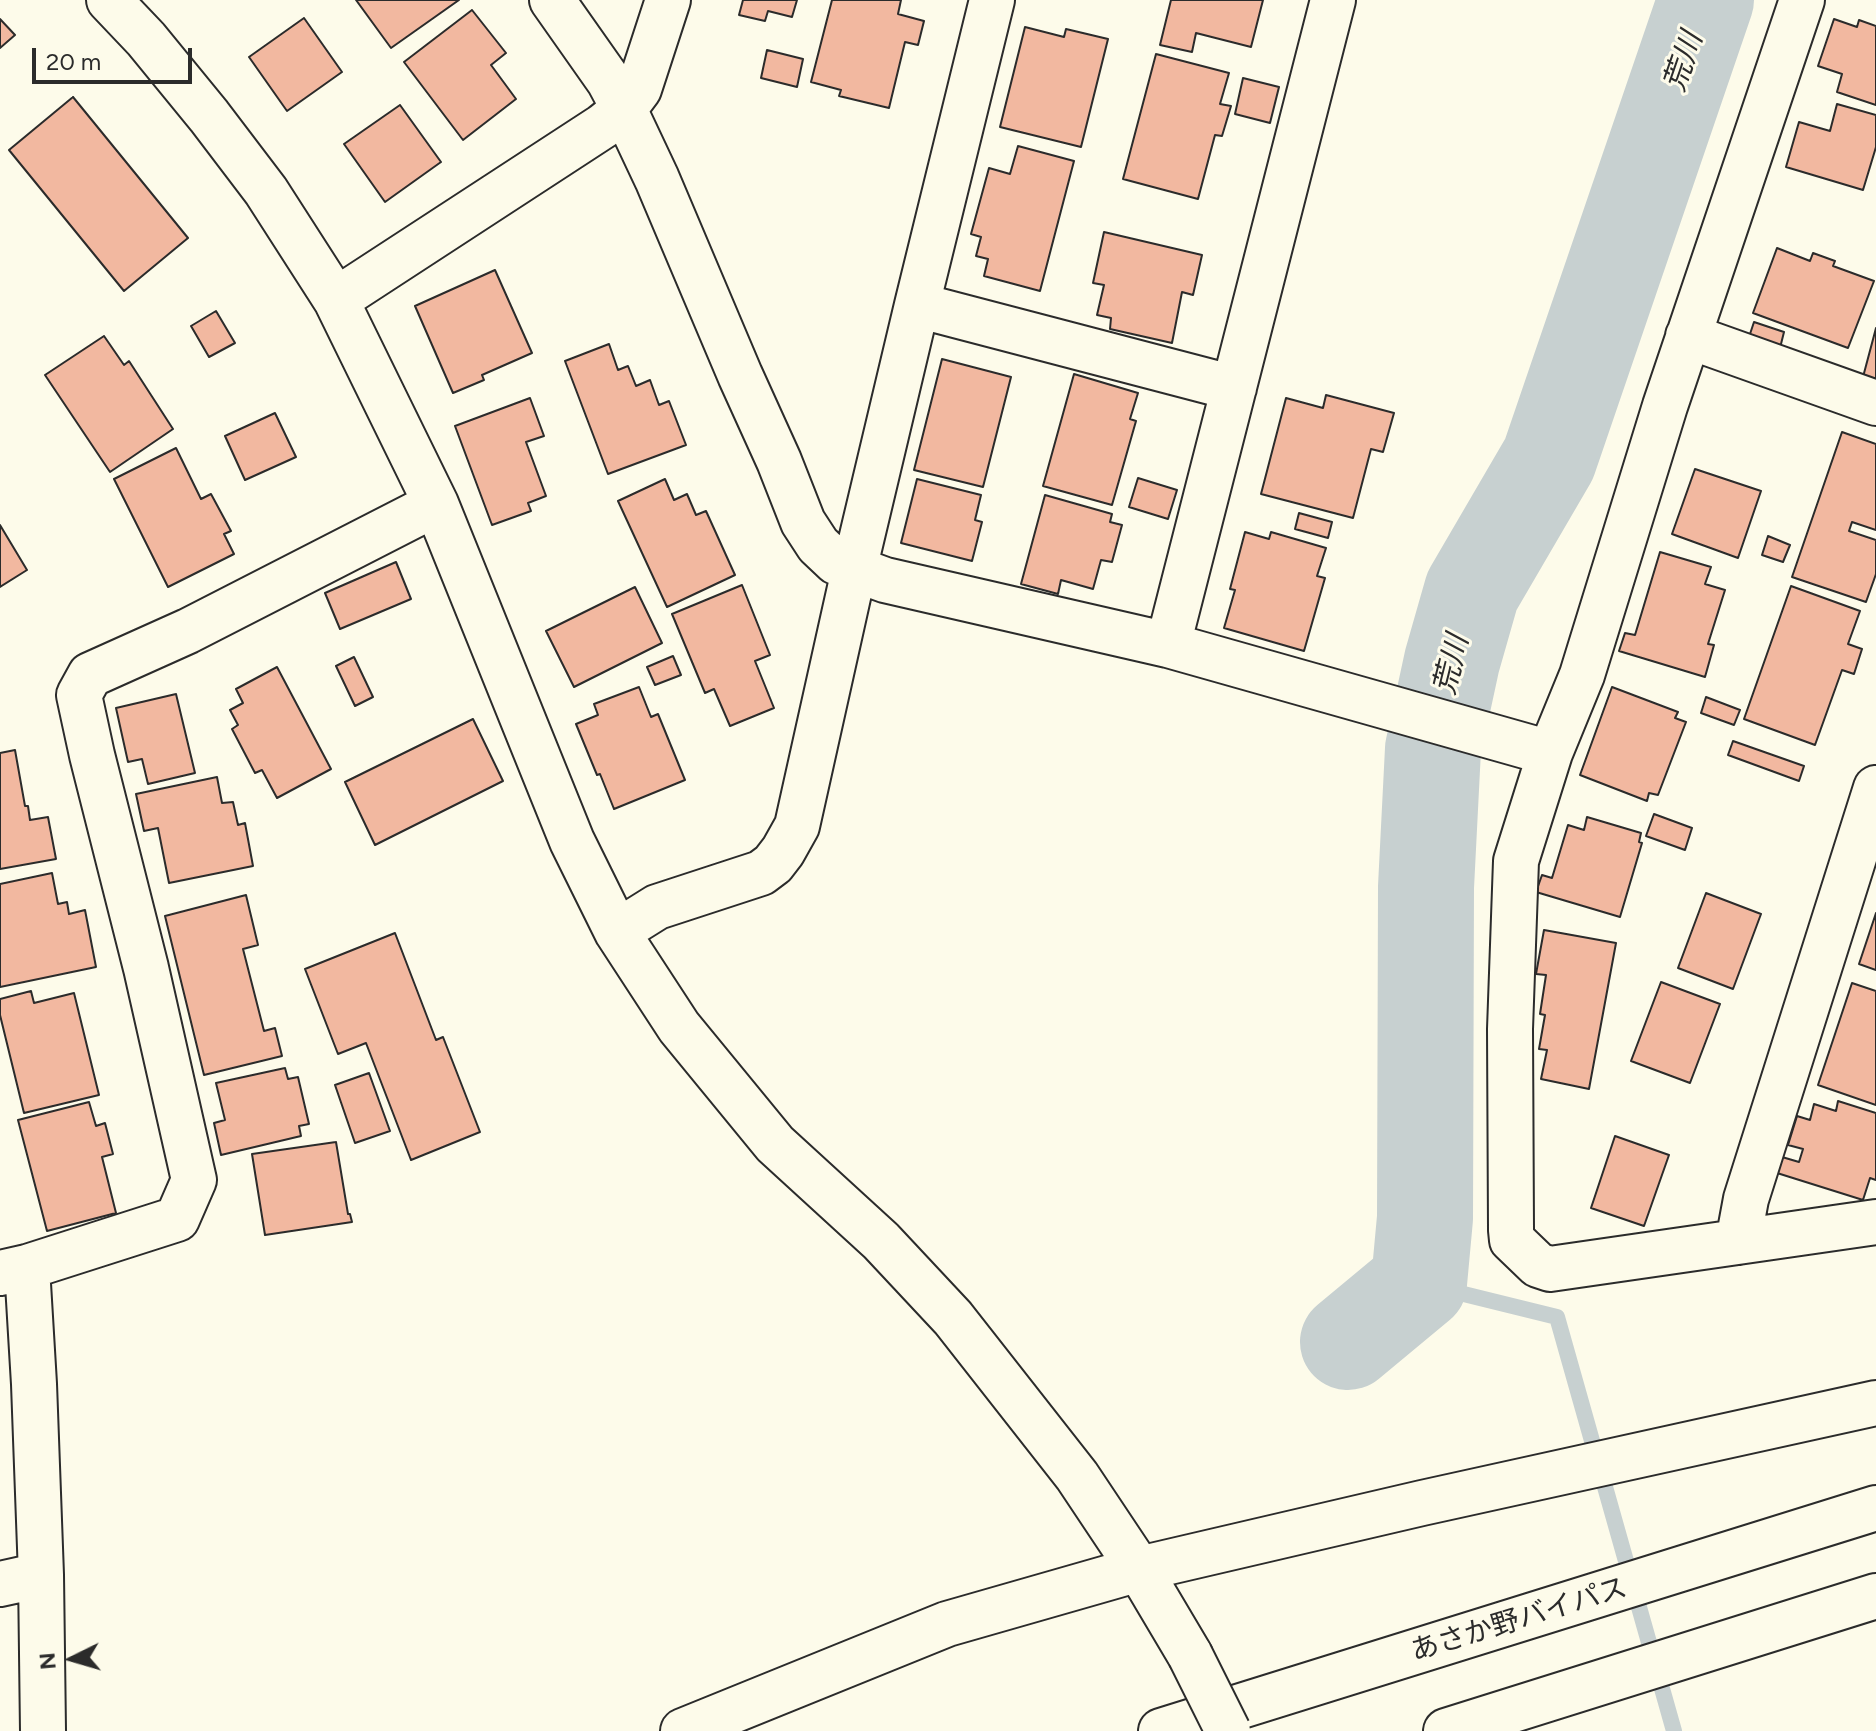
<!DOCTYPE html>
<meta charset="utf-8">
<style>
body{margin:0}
#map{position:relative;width:1876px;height:1731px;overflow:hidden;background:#fdfbea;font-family:Figtree,sans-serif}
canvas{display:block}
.north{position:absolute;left:32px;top:1619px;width:80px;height:80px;-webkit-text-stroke:6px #fdfbea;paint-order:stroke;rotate:265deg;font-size:22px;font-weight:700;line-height:32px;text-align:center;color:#2b2b2b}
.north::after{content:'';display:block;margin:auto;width:28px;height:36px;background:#2b2b2b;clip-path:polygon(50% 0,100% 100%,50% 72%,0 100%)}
.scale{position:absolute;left:32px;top:48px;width:160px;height:36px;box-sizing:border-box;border:4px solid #2b2b2b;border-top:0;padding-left:10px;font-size:24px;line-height:28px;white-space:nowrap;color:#2b2b2b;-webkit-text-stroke:6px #fdfbea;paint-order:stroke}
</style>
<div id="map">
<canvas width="1876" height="1731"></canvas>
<div class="north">N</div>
<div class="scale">20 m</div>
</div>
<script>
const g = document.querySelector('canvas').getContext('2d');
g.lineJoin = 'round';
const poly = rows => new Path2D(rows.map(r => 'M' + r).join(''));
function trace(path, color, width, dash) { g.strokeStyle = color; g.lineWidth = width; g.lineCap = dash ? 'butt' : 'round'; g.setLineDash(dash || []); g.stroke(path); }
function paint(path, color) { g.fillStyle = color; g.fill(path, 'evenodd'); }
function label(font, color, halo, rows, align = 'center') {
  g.font = font + ' Figtree,"Noto Sans JP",sans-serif'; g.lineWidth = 6; g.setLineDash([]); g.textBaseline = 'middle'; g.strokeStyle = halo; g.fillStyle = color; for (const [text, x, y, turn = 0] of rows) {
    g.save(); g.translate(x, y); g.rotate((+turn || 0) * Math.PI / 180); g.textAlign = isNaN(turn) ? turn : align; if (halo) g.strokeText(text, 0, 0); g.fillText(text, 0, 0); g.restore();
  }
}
trace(poly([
 [1419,1283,1557,1317,1674,1731]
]), '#c7d0d0', 16);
trace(poly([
 [1348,1342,1419,1283,1425,1218,1426,887,1433,749,1452,661,1472,591,1549,459,1706,0]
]), '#c7d0d0', 96);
const building = poly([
 [356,0,459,0,391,48,356,0],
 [743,0,797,0,792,17,768,11,765,21,739,15,743,0],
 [832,0,901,0,898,14,924,21,918,45,905,42,889,108,839,96,841,90,811,82,832,0],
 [1171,0,1263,0,1251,47,1196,33,1192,52,1160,45,1171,0],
 [472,10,506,53,491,65,516,99,463,140,404,62,472,10],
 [304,18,342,72,287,111,249,57,304,18],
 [0,19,15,35,0,48,0,19],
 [1834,19,1857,27,1859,20,1876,26,1876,105,1837,92,1842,74,1818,66,1834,19],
 [1025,27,1064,37,1066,29,1108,39,1081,147,1000,127,1025,27],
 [767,50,803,59,797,87,761,78,767,50],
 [1156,54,1229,73,1220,104,1231,106,1222,136,1215,135,1198,199,1123,179,1156,54],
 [1243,78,1279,87,1270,123,1235,114,1243,78],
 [73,97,188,238,124,291,9,150,73,97],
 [1837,104,1876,115,1876,147,1863,190,1786,167,1799,122,1830,131,1837,104],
 [400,105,441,162,385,202,344,144,400,105],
 [1018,146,1074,161,1040,291,984,276,988,259,976,256,981,237,971,234,989,168,1010,174,1018,146],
 [1104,232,1202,255,1193,295,1182,292,1172,343,1110,329,1111,318,1097,315,1104,285,1093,283,1104,232],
 [1777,248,1810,261,1813,253,1835,261,1833,266,1874,281,1848,348,1753,313,1777,248],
 [495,270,532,353,482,375,484,380,453,393,415,306,495,270],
 [216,311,235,343,209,357,191,326,216,311],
 [1754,322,1784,332,1780,348,1749,337,1754,322],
 [1876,328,1876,381,1863,377,1876,328],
 [104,336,124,365,129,361,173,429,110,472,45,375,104,336],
 [609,344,618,370,628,366,636,386,650,380,659,405,669,401,686,445,608,474,565,361,609,344],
 [942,359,1011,377,983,487,914,470,942,359],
 [1074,374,1138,393,1130,419,1136,421,1112,505,1043,486,1074,374],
 [1326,395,1394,413,1383,452,1371,449,1353,518,1261,494,1286,398,1323,408,1326,395],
 [530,398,544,436,526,442,546,496,528,503,531,511,492,525,455,426,530,398],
 [275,413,296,457,245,480,225,436,275,413],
 [1842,432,1876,444,1876,530,1852,522,1849,531,1876,540,1876,574,1866,602,1792,577,1842,432],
 [176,448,201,499,211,494,231,531,224,534,234,554,168,587,114,479,176,448],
 [1695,469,1761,491,1738,558,1672,534,1695,469],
 [1138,478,1177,490,1168,519,1129,507,1138,478],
 [665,479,674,500,687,494,696,515,706,511,735,575,667,607,618,501,665,479],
 [917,479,981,495,975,520,982,522,972,561,901,543,917,479],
 [1045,495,1112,514,1110,522,1122,525,1112,562,1101,560,1093,589,1061,580,1058,594,1021,584,1045,495],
 [1299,513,1332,522,1328,538,1295,529,1299,513],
 [0,525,27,570,0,587,0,525],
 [1245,532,1269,539,1271,532,1326,548,1317,576,1325,578,1304,651,1224,628,1235,590,1230,589,1245,532],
 [1768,536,1790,545,1783,562,1762,555,1768,536],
 [1660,552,1711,567,1705,584,1725,590,1708,644,1714,645,1705,677,1619,651,1625,633,1635,635,1660,552],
 [396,562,411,599,340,629,325,593,396,562],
 [742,585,770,655,755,661,774,708,730,726,714,689,705,693,672,614,742,585],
 [1791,586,1860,611,1848,644,1862,649,1854,674,1842,670,1815,745,1744,719,1791,586],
 [635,587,662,643,574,687,546,631,635,587],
 [673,656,681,675,655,685,647,667,673,656],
 [354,657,373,697,355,706,336,666,354,657],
 [277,667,331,769,277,798,262,770,255,773,232,729,238,725,230,710,243,703,236,689,277,667],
 [639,687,651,717,658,714,685,780,614,809,600,774,597,775,576,724,598,715,594,704,639,687],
 [1612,687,1678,712,1675,718,1686,722,1658,795,1649,793,1647,801,1580,775,1612,687],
 [176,694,195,773,148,784,142,759,128,762,116,708,176,694],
 [1706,697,1740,710,1734,725,1701,713,1706,697],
 [473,719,503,781,375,845,345,782,473,719],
 [1733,741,1804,766,1799,781,1728,755,1733,741],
 [15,750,25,806,28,806,30,820,48,817,56,859,0,869,0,753,15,750],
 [217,777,222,803,233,802,238,825,245,823,253,866,169,883,158,828,144,831,136,794,217,777],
 [1654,814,1692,828,1685,850,1646,836,1654,814],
 [1587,817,1641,833,1639,842,1642,843,1620,917,1536,892,1542,875,1552,878,1568,825,1584,830,1587,817],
 [52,873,58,904,67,902,69,914,85,910,96,967,0,987,0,884,52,873],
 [1706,893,1761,914,1733,989,1678,968,1706,893],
 [246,895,258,945,243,949,264,1031,275,1028,282,1056,204,1075,165,916,246,895],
 [1876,913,1876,970,1859,964,1876,913],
 [1544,930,1616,943,1589,1089,1541,1079,1547,1050,1539,1049,1545,1015,1540,1014,1546,975,1536,974,1544,930],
 [395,933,436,1040,443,1037,480,1132,411,1160,366,1043,338,1054,305,969,395,933],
 [1661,982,1720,1004,1690,1083,1631,1061,1661,982],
 [1852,983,1876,991,1876,1105,1818,1085,1852,983],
 [31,991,34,1003,74,993,99,1095,24,1113,0,1015,0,999,31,991],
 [285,1068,288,1079,298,1077,309,1124,299,1126,301,1136,221,1155,214,1123,225,1120,216,1083,285,1068],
 [369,1073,390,1131,355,1143,335,1085,369,1073],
 [1838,1101,1876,1113,1876,1180,1870,1178,1863,1200,1777,1173,1782,1157,1799,1162,1803,1149,1788,1145,1797,1116,1810,1120,1814,1104,1836,1111,1838,1101],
 [89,1102,96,1126,105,1123,113,1154,102,1157,116,1213,47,1231,18,1120,89,1102],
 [1615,1136,1669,1155,1644,1226,1591,1208,1615,1136],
 [336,1142,348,1214,350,1214,352,1222,265,1235,252,1154,336,1142]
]);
paint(building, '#f2b8a0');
trace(building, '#2b2b2b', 2);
const minor = poly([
 [109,0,146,39,209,116,266,191,336,300,436,504,572,841,617,932,679,1027,775,1144,881,1241,953,1318,1077,1476,1139,1569,1190,1655],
 [552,0,609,81,624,109,657,179,740,375,779,461,803,522,818,545,836,562,885,580,1168,645,1550,753],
 [1802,0,1665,406,1582,675,1550,753,1516,861,1510,1029,1511,1230,1512,1240,1538,1265,1550,1269,1876,1222],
 [336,300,603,126,624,109,639,89,668,0],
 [917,305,1234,388],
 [1688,336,1876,403],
 [1168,645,1333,0],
 [617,932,657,907,761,873,773,864,783,851,797,826,854,570,917,305,992,0],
 [1738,1242,1746,1199,1876,788],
 [27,1267,34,1384,41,1575,43,1731],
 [0,1273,27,1267,177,1219,194,1180,146,968,92,755,79,695,90,675,188,631,436,504],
 [0,1584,41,1575]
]);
const highway = poly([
 [683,1731,947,1624,1139,1569,1422,1503,1876,1403],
 [1161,1731,1876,1508],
 [1446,1731,1876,1596]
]);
trace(minor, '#2b2b2b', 48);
trace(highway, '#2b2b2b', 48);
trace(minor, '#fdfbea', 44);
trace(highway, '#fdfbea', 44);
const minorBridge = poly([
 [1190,1655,1228,1731]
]);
trace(minorBridge, '#2b2b2b', 48, []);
trace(minorBridge, '#fdfbea', 44);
label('28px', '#2b2b2b', '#fdfbea', [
 ["あさか野バイパス",1519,1620,-17]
]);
label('italic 30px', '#2b2b2b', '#fdfbea', [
 ["荒川",1684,62,-71],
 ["荒川",1452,665,-76]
]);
</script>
